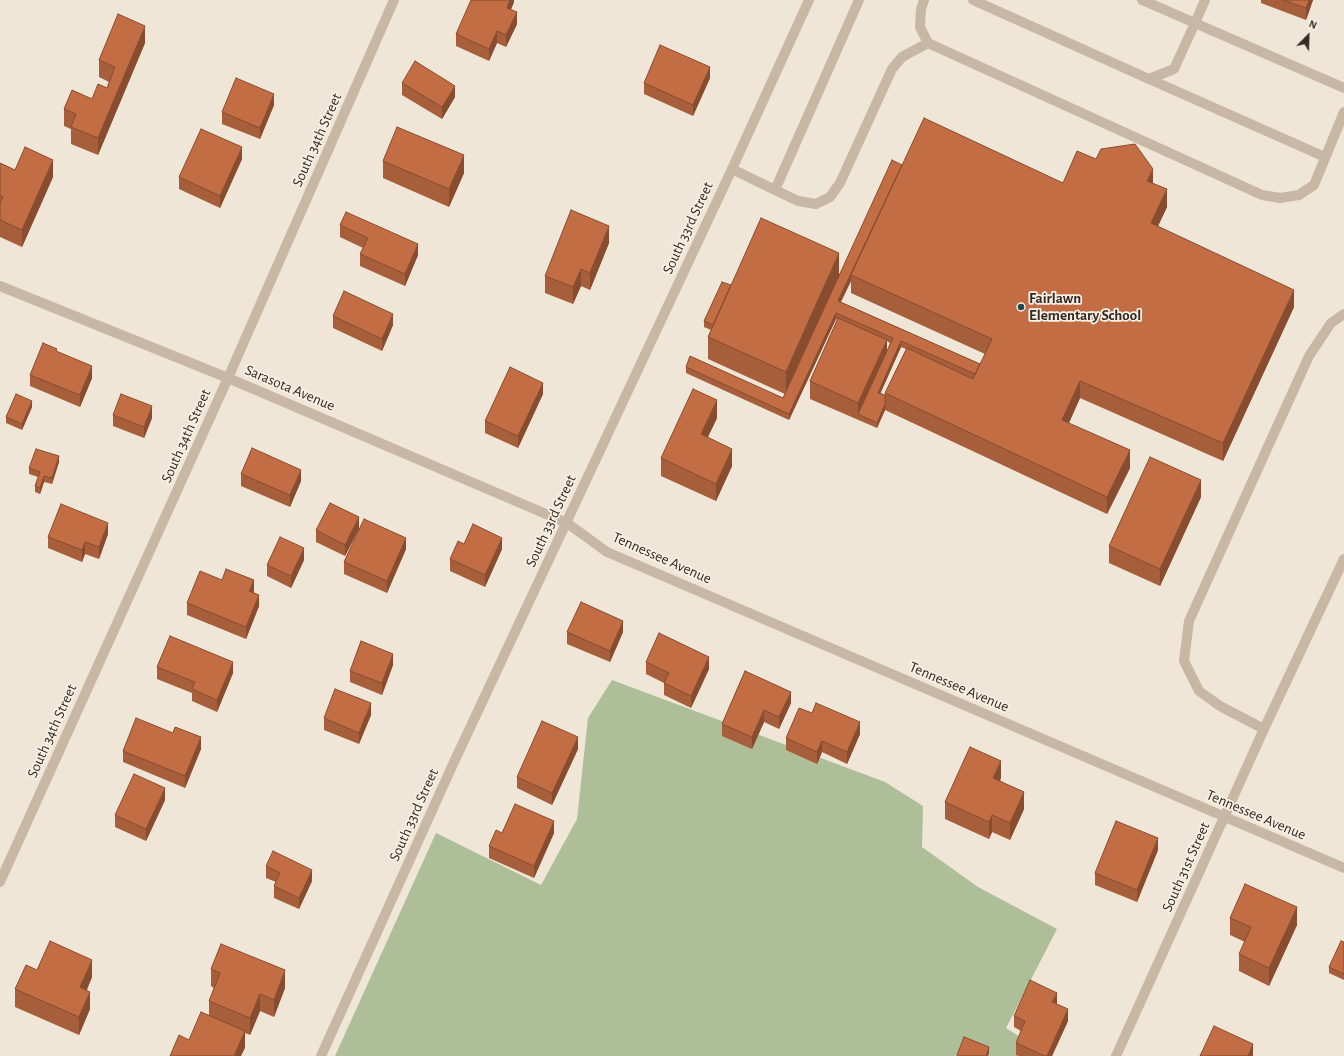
<!DOCTYPE html>
<style>
body{margin:0}
#map{position:relative;width:1344px;height:1056px;overflow:hidden;background:#f0e6d7;font-family:"Alegreya Sans",sans-serif}
canvas{display:block}
.north{position:absolute;left:1288px;top:16px;width:40px;height:40px;-webkit-text-stroke:3px #f8f0e3;paint-order:stroke;rotate:23deg;font-size:11px;font-weight:700;line-height:16px;text-align:center;color:#322a25}
.north::after{content:'';display:block;margin:auto;width:14px;height:18px;background:#322a25;clip-path:polygon(50% 0,100% 100%,50% 72%,0 100%)}
</style>
<div id="map">
<canvas width="1344" height="1056"></canvas>
<div class="north">N</div>
</div>
<script>
const g = document.querySelector('canvas').getContext('2d');
g.lineJoin = 'round';
function paint(path, color) { g.fillStyle = color; g.fill(path, 'evenodd'); }
const poly = rows => new Path2D(rows.map(r => 'M' + r).join(''));
function trace(path, color, width, dash) { g.strokeStyle = color; g.lineWidth = width; g.lineCap = dash ? 'butt' : 'round'; g.setLineDash(dash || []); g.stroke(path); }
function label(font, color, halo, rows, align = 'center') {
  g.font = font + ' "Alegreya Sans",sans-serif'; g.lineWidth = 3.5; g.setLineDash([]); g.textBaseline = 'middle'; g.strokeStyle = halo; g.fillStyle = color; for (const [text, x, y, turn = 0] of rows) {
    g.save(); g.translate(x, y); g.rotate((+turn || 0) * Math.PI / 180); g.textAlign = isNaN(turn) ? turn : align; if (halo) g.strokeText(text, 0, 0); g.fillText(text, 0, 0); g.restore();
  }
}
paint(poly([
 [612,680,885,782,923,806,922,847,978,887,1057,929,1006,1028,1050,1056,335,1056,436,833,541,885,577,819,588,718]
]), '#adbe98');
trace(poly([
 [859,0,775,190,798,201,816,204,830,197,840,183,892,69,902,57,928,43],
 [924,0,921,9,920,27,928,43,1262,195,1280,198,1299,195,1314,185,1344,112],
 [973,0,1149,79,1174,69,1195,23],
 [1149,79,1325,157],
 [732,169,775,190],
 [1264,729,1220,706,1199,691,1184,661,1189,621,1309,356,1331,323,1344,314]
]), '#c7b7a4', 10);
trace(poly([
 [1142,0,1344,88],
 [1195,23,1205,0],
 [0,286,228,378,567,523,607,552,1344,868],
 [0,882,228,378,394,0],
 [321,1056,454,762,732,169,809,0],
 [1116,1056,1264,729,1344,559]
]), '#c7b7a4', 10);
paint(poly([
 [514,0,514,2,511,9,517,24,506,47,497,43,489,61,456,46,456,34],
 [1261,0,1313,0,1306,20,1261,3],
 [145,43,98,155,71,144,71,129,64,126,64,109,92,99,107,88,109,82,99,77,99,60],
 [710,78,693,116,644,94,644,83],
 [402,83,455,97,442,119,402,95],
 [274,105,260,139,222,124,222,112],
 [242,159,220,208,179,189,179,177],
 [383,161,464,173,449,207,383,178],
 [0,163,15,170,53,177,22,247,0,237],
 [902,165,1063,183,1153,183,1167,207,1158,226,1294,307,1223,461,1080,398,1069,423,1130,468,1107,514,885,410,877,428,810,399,810,381,838,320,836,319,789,420,686,373,686,367,783,398,785,394,708,359,708,337,711,330,704,327,704,321,731,285,839,275],
 [851,281,851,293,985,354,980,364,841,302],
 [887,341,890,343,887,352],
 [901,347,906,349,885,393,885,395,880,393],
 [340,225,418,255,405,286,360,266,360,254,363,248,340,237],
 [609,243,590,290,581,286,573,304,545,293,545,276],
 [333,316,393,325,382,351,333,328],
 [57,352,92,378,80,407,30,386,30,375],
 [543,394,518,448,485,433,485,421],
 [32,407,22,430,6,423,6,417],
 [113,415,152,418,144,438,113,426],
 [717,418,708,437,732,466,716,501,661,476,661,458],
 [59,462,52,484,44,482,40,494,35,492,35,486,38,477,29,474,29,468],
 [241,474,301,481,290,507,241,486],
 [1201,497,1160,586,1109,563,1109,546],
 [359,529,345,556,316,542,316,530],
 [108,534,99,559,85,554,82,562,48,548,48,537],
 [464,544,502,549,485,587,450,571,450,559],
 [406,549,387,593,344,574,344,562],
 [304,560,291,588,267,576,267,565],
 [222,580,254,592,259,606,246,639,187,615,187,603],
 [567,632,623,632,610,662,567,644],
 [646,662,709,669,691,708,664,695,664,683,646,674],
 [393,665,382,695,350,682,350,671],
 [157,667,233,673,217,712,192,701,192,693,157,679],
 [745,671,791,703,779,729,764,722,752,749,722,736,722,724],
 [371,715,359,744,324,730,324,718],
 [860,734,847,764,822,752,817,764,786,750,786,738],
 [201,749,185,788,123,762,123,751],
 [578,749,552,805,517,788,517,777],
 [1001,778,1000,780,1024,809,1010,840,992,832,989,839,945,819,945,802],
 [165,800,146,841,115,827,115,815],
 [554,833,534,878,489,858,489,846],
 [1158,850,1137,902,1095,885,1095,873],
 [266,866,312,881,299,909,274,898,274,886,276,882,266,878],
 [1230,918,1297,925,1269,986,1239,971,1239,954,1245,942,1230,935],
 [1344,942,1344,980,1329,973,1329,967],
 [211,969,285,988,274,1017,260,1011,250,1035,245,1033,245,1048,189,1040,209,1015,209,1001,214,988,211,986],
 [92,977,87,990,90,1009,79,1035,15,1007,15,989],
 [1057,1004,1068,1021,1052,1056,1019,1056,1016,1055,1016,1043,1021,1031,1014,1027,1014,1016]
]), '#a75e3a');
paint(poly([
 [510,0,514,0,514,2,507,19,507,8],
 [1309,0,1313,0,1306,20,1306,8],
 [517,12,517,24,506,47,506,35],
 [145,26,145,43,98,155,98,138],
 [497,31,497,43,489,61,489,49],
 [710,67,710,78,693,116,693,105],
 [455,86,455,97,442,119,442,107],
 [274,94,274,105,260,139,260,128],
 [242,147,242,159,220,208,220,196],
 [464,155,464,173,449,207,449,189],
 [53,160,53,177,22,247,22,230],
 [1153,169,1153,186,1147,181],
 [1167,189,1167,207,1151,241,1151,223],
 [609,226,609,243,590,290,590,273],
 [418,244,418,255,405,286,405,274],
 [861,252,851,275,851,281,838,307,838,301],
 [839,253,839,276,786,394,786,372],
 [581,269,581,286,573,304,573,287],
 [1294,290,1294,307,1223,461,1223,443],
 [836,313,836,319,789,420,789,414],
 [393,314,393,325,382,351,382,339],
 [887,340,887,358,858,414,858,403],
 [901,341,901,347,878,399,878,393],
 [92,366,92,378,80,407,80,395],
 [1080,381,1080,398,1062,438,1062,420],
 [543,383,543,394,518,448,518,436],
 [717,400,717,418,701,451,701,434],
 [32,401,32,407,22,430,22,424],
 [885,404,885,410,877,428,877,423],
 [152,406,152,418,144,438,144,427],
 [732,449,732,466,716,501,716,484],
 [1130,450,1130,468,1107,514,1107,497],
 [59,456,59,462,52,484,52,478],
 [301,470,301,481,290,507,290,495],
 [44,476,44,482,40,494,40,488],
 [1201,480,1201,497,1160,586,1160,569],
 [359,517,359,529,345,556,345,545],
 [108,523,108,534,99,559,99,547],
 [406,538,406,549,387,593,387,581],
 [502,538,502,549,485,587,485,575],
 [85,542,85,554,82,562,82,550],
 [304,548,304,560,291,588,291,576],
 [254,580,254,592,249,602,249,591],
 [259,595,259,606,246,639,246,627],
 [623,621,623,632,610,662,610,651],
 [393,654,393,665,382,695,382,683],
 [709,657,709,669,691,708,691,696],
 [233,662,233,673,217,712,217,700],
 [791,692,791,703,779,729,779,717],
 [371,703,371,715,359,744,359,733],
 [764,710,764,722,752,749,752,737],
 [860,722,860,734,847,764,847,752],
 [201,737,201,749,185,788,185,776],
 [578,737,578,749,552,805,552,793],
 [822,741,822,752,817,764,817,752],
 [1001,761,1001,778,993,795,993,778],
 [165,788,165,800,146,841,146,829],
 [1024,792,1024,809,1010,840,1010,823],
 [992,815,992,832,989,839,989,822],
 [554,821,554,833,534,878,534,866],
 [1158,838,1158,850,1137,902,1137,890],
 [312,870,312,881,299,909,299,898],
 [1297,907,1297,925,1269,986,1269,968],
 [92,960,92,977,80,1004,80,987],
 [285,970,285,988,274,1017,274,1000],
 [90,992,90,1009,79,1035,79,1017],
 [1057,993,1057,1004,1052,1002],
 [260,994,260,1011,250,1035,250,1018],
 [1068,1009,1068,1021,1052,1056,1047,1056],
 [245,1031,245,1048,241,1056,234,1056],
 [1253,1044,1253,1056,1248,1056],
 [989,1047,989,1053,988,1056,986,1056]
]), '#884c2f');
const building = poly([
 [471,0,510,0,507,8,517,12,506,35,497,31,489,49,456,34,471,0],
 [1283,0,1309,0,1306,8,1283,0],
 [118,14,145,26,98,138,71,127,76,114,64,109,72,90,92,99,98,84,107,88,115,67,99,60,118,14],
 [660,45,710,67,693,105,644,83,660,45],
 [415,61,455,86,442,107,402,83,415,61],
 [236,78,274,94,260,128,222,112,236,78],
 [924,118,1063,183,1077,151,1096,159,1101,149,1135,144,1153,169,1147,181,1167,189,1151,223,1294,290,1223,443,1080,381,1062,420,1130,450,1107,497,885,393,907,348,973,379,992,339,851,275,924,118],
 [397,127,464,155,449,189,383,161,397,127],
 [201,129,242,147,220,196,179,177,201,129],
 [25,147,53,160,22,230,0,220,0,204,3,197,0,195,0,163,15,170,25,147],
 [892,160,902,165,838,301,980,364,975,374,901,341,878,393,885,395,885,404,877,423,858,414,893,338,836,313,789,414,686,367,690,356,783,398,892,160],
 [571,210,609,226,590,273,581,269,573,287,545,276,571,210],
 [346,212,418,244,405,274,360,254,368,238,340,225,346,212],
 [761,218,839,253,786,372,708,337,761,218],
 [722,282,731,285,713,325,704,321,722,282],
 [344,291,393,314,382,339,333,316,344,291],
 [838,318,887,340,858,403,810,381,838,318],
 [43,343,57,349,56,351,92,366,80,395,30,375,43,343],
 [510,367,543,383,518,436,485,421,510,367],
 [693,389,717,400,701,434,732,449,716,484,661,458,693,389],
 [16,394,32,401,22,424,6,417,16,394],
 [121,394,152,406,144,427,113,415,121,394],
 [252,448,301,470,290,495,241,474,252,448],
 [36,449,59,456,52,478,44,476,40,488,35,486,40,472,29,468,36,449],
 [1150,457,1201,480,1160,569,1109,546,1150,457],
 [330,503,359,517,345,545,316,530,330,503],
 [61,504,108,523,99,547,85,542,82,550,48,537,61,504],
 [364,519,406,538,387,581,344,562,364,519],
 [473,524,502,538,485,575,450,559,458,541,464,544,473,524],
 [280,537,304,548,291,576,267,565,280,537],
 [226,569,254,580,249,591,259,595,246,627,187,603,200,571,222,580,226,569],
 [581,602,623,621,610,651,567,632,581,602],
 [659,633,709,657,691,696,664,683,669,673,646,662,659,633],
 [170,636,233,662,217,700,192,689,195,682,157,667,170,636],
 [361,641,393,654,382,683,350,671,361,641],
 [745,671,791,692,779,717,764,710,752,737,722,724,745,671],
 [335,689,371,703,359,733,324,718,335,689],
 [816,703,860,722,847,752,822,741,817,752,786,738,799,708,812,713,816,703],
 [136,718,173,733,175,727,201,737,185,776,123,751,136,718],
 [542,721,578,737,552,793,517,777,542,721],
 [970,747,1001,761,993,778,1024,792,1010,823,992,815,989,822,945,802,970,747],
 [134,774,165,788,146,829,115,815,134,774],
 [515,804,554,821,534,866,489,846,496,830,502,833,515,804],
 [1116,821,1158,838,1137,890,1095,873,1116,821],
 [273,851,312,870,299,898,274,886,280,873,266,866,273,851],
 [1245,884,1297,907,1269,968,1239,954,1251,927,1230,918,1245,884],
 [50,941,92,960,80,987,90,992,79,1017,15,989,26,965,37,970,50,941],
 [1341,941,1344,942,1344,974,1329,967,1341,941],
 [221,944,285,970,274,1000,260,994,250,1018,209,1001,220,973,211,969,221,944],
 [1030,980,1057,993,1052,1002,1068,1009,1047,1056,1045,1056,1016,1043,1025,1021,1014,1016,1030,980],
 [201,1012,245,1031,234,1056,170,1056,179,1035,189,1040,201,1012],
 [1214,1026,1253,1044,1248,1056,1200,1056,1214,1026],
 [964,1037,989,1047,986,1056,959,1056,957,1055,964,1037]
]);
paint(building, '#c26d43');
trace(building, '#884c2f', 1);
for (const [x, y, r, color] of [
 [1021,307,4,"#1d4952"]
]) { const dot = new Path2D(); dot.arc(x, y, r, 0, 2 * Math.PI); g.fillStyle = color; g.fill(dot); trace(dot, '#f8f0e3', 1.5); }
label('15px', '#322a25', '#f8f0e3', [
 ["South 34th Street",317,140,-66],
 ["South 33rd Street",688,228,-65],
 ["Sarasota Avenue",290,388,23],
 ["South 34th Street",186,436,-66],
 ["South 33rd Street",551,521,-65],
 ["Tennessee Avenue",662,558,24],
 ["Tennessee Avenue",959,687,23],
 ["South 34th Street",52,731,-66],
 ["South 33rd Street",414,815,-66],
 ["Tennessee Avenue",1256,815,23],
 ["South 31st Street",1186,867,-66]
]);
label('bold 15px', '#322a25', '#f8f0e3', [
 ["Fairlawn",1029,298],
 ["Elementary School",1029,315]
], 'left');
</script>
